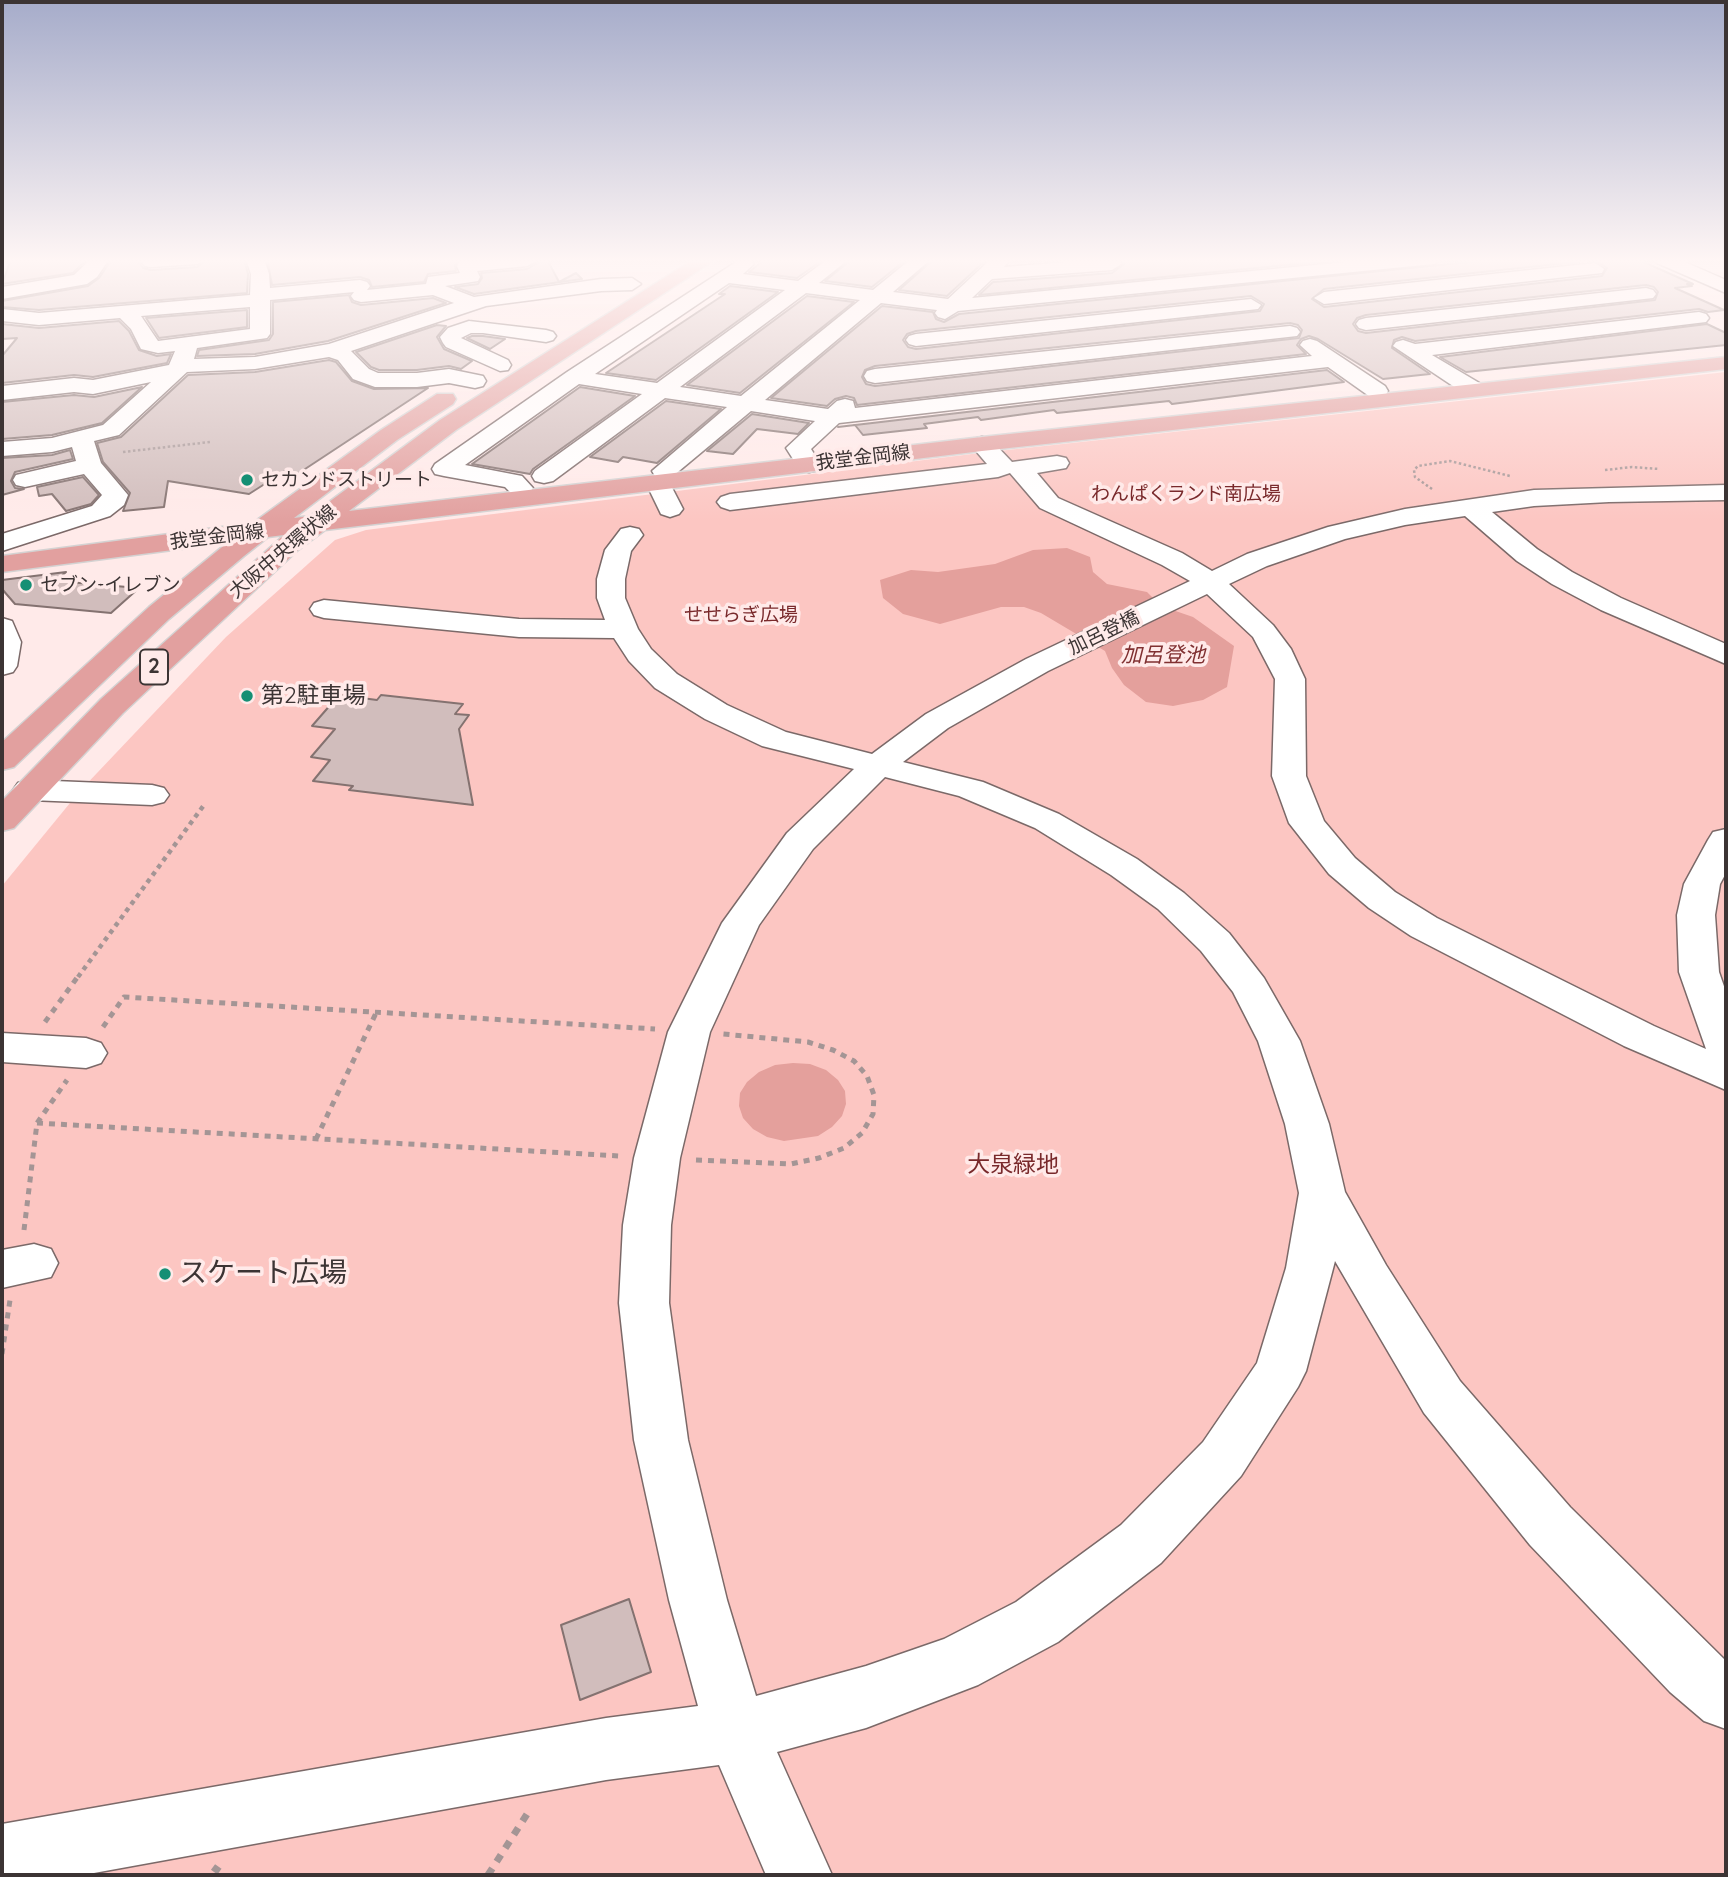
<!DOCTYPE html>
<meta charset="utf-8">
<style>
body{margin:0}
#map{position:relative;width:1728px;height:1877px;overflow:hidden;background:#ffeae9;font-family:Quicksand,sans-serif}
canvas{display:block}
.frame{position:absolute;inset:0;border:4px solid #3c3434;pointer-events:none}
</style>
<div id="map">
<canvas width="1728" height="1877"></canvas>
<div class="frame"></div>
</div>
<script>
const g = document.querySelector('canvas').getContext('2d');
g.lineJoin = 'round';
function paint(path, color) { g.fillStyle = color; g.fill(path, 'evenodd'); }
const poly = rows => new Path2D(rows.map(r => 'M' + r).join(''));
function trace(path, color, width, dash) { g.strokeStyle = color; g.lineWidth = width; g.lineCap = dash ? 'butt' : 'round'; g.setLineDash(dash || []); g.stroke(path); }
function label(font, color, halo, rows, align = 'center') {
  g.font = font + ' Quicksand,"Noto Sans JP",sans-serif'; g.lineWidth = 7; g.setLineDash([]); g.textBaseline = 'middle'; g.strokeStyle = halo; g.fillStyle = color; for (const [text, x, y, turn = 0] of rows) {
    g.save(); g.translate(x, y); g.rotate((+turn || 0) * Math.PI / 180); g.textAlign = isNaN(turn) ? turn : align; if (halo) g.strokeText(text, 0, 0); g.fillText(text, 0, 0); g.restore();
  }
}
paint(poly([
 [1726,372,1726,1875,2,1875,2,886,79,792,226,637,335,540,366,530,980,453]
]), '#fcc6c2');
paint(poly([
 [1067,548,1090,557,1093,572,1107,584,1147,592,1161,606,1193,617,1234,646,1227,687,1203,700,1173,706,1146,702,1124,685,1112,668,1105,651,1041,613,1024,607,1001,607,940,624,903,614,883,598,880,580,911,570,938,572,995,564,1033,550],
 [793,1063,810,1064,826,1070,838,1080,845,1091,846,1104,842,1116,832,1127,818,1136,784,1141,767,1137,753,1129,743,1118,739,1106,740,1093,747,1082,759,1072,775,1065]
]), '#e4a09c');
const building = poly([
 [11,259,87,259,73,273,2,284,11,259],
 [112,259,141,259,139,262,143,268,151,270,197,267,208,259,244,259,248,274,247,293,39,310,2,307,2,301,88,286,99,278,112,259],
 [267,259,462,259,455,265,456,271,428,274,424,282,372,287,369,280,360,277,272,285,267,259],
 [772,259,824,259,797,278,749,272,764,260,772,259],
 [852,259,907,259,872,287,825,281,852,259],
 [934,259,987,259,947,296,899,290,934,259],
 [1121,259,1349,259,979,295,993,282,1112,273,1124,264,1121,259],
 [1498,259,1637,259,1693,284,1687,284,1692,286,1675,288,1724,310,1708,312,1699,309,1415,341,1402,337,1394,340,1392,348,1430,374,1383,379,1318,339,1309,336,1301,339,1297,345,1306,354,857,405,854,398,846,396,835,399,827,406,771,398,882,306,933,312,936,319,944,322,959,314,1498,259],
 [1595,260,1607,268,1602,276,1324,307,1312,299,1324,289,1595,260],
 [1646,285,1654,287,1658,292,1655,300,1366,333,1358,331,1353,324,1357,318,1366,315,1646,285],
 [1251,296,1264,304,1260,311,916,349,908,347,903,340,907,334,916,331,1251,296],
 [1290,323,1298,325,1302,330,1299,338,875,386,866,384,862,377,865,370,875,366,1290,323],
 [548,261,559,282,576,273,582,279,474,294,455,287,478,284,482,278,481,273,527,269,539,262,548,261],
 [730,286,778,292,656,380,606,373,725,294,719,294,730,286],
 [349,295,352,302,361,305,433,298,446,303,328,341,255,354,197,356,199,350,269,340,273,334,273,302,349,295],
 [807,296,854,302,740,393,687,385,807,296],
 [247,310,247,327,159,338,146,318,247,310],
 [119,321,129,331,139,350,157,356,171,354,167,363,93,377,74,375,2,383,2,356,17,338,2,339,2,324,39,328,119,321],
 [1707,324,1726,333,1726,345,1466,372,1440,357,1707,324],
 [437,325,446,326,437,337,444,349,472,361,461,369,449,366,417,370,379,370,371,367,356,352,437,325],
 [472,336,483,336,505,339,490,349,467,338,472,336],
 [329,360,336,362,352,381,374,389,428,388,299,473,285,471,249,494,168,481,164,507,123,511,130,493,103,462,97,443,121,437,188,375,255,372,329,360],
 [1327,370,1344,382,1172,404,1169,401,1057,413,1054,410,981,420,978,417,924,424,927,428,863,435,855,425,838,427,1327,370],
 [142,387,102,423,52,435,2,439,2,402,74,395,94,397,142,387],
 [580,387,635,396,533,469,530,474,472,464,580,387],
 [666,401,721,409,657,463,623,457,618,462,590,457,666,401],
 [752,414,809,423,798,434,757,429,733,454,707,451,752,414],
 [70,450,73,459,15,472,11,481,15,488,24,489,2,495,2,458,52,455,70,450],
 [83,477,99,495,91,504,66,511,52,494,39,496,37,487,83,477],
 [66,572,56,581,139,588,111,613,15,604,2,589,2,580,66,572],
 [339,695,377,700,381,695,463,704,455,714,469,715,459,729,473,805,349,790,353,786,313,781,330,760,311,757,335,729,312,726,339,695],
 [629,1599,651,1672,580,1700,561,1625,629,1599]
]);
paint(building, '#d1bdbc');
trace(building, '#847270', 2);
const minor = poly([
 [91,259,109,259,97,277,87,284,2,299,2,287,74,275,91,259],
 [144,259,206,259,197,264,151,267,145,266,142,262,144,259],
 [246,259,264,259,269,274,270,288,360,280,367,282,370,286,367,290,426,284,428,277,460,273,457,266,459,262,484,259,536,261,527,266,477,271,480,277,478,281,445,286,474,297,601,279,632,278,641,284,632,290,601,291,486,306,351,351,369,369,378,373,417,373,449,369,483,376,486,381,483,386,475,388,449,383,417,387,375,387,353,379,338,360,329,357,255,369,187,372,119,435,94,441,101,463,128,495,124,505,110,516,2,551,2,534,92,506,102,495,84,474,25,487,16,485,13,480,16,475,76,461,72,447,52,452,2,456,2,442,52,438,103,425,151,382,93,394,74,392,2,400,2,386,74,378,93,380,169,365,175,351,158,353,141,349,131,329,120,318,39,325,2,321,2,309,39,313,250,295,251,274,246,259],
 [354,292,351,296,354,300,361,302,433,295,454,303,329,344,255,357,194,359,197,348,267,338,270,334,270,300,354,292],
 [250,307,250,329,158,341,141,316,250,307],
 [747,259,754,264,743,274,798,281,828,259,849,259,819,283,873,290,911,259,931,259,893,292,948,299,991,259,1011,259,1004,267,1105,259,1118,260,1121,264,1112,270,992,279,972,298,1377,259,1443,259,1434,264,958,311,945,319,938,317,935,313,937,310,881,303,765,400,828,409,837,401,845,399,853,401,855,408,1312,356,1300,345,1303,341,1310,339,1317,341,1385,386,1388,391,1385,396,1377,398,1369,396,1328,367,839,423,811,449,821,465,818,470,809,472,800,470,786,448,815,421,751,411,673,476,667,478,683,509,679,514,670,517,661,514,646,483,649,478,655,476,652,471,727,407,665,398,553,481,544,483,535,481,532,476,535,471,642,394,579,384,465,465,522,476,533,488,529,493,520,496,511,493,505,487,444,476,435,474,432,469,435,464,567,372,739,260,747,259],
 [729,283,785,290,657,383,595,374,729,283],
 [806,293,860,300,741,396,680,387,806,293],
 [1654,259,1678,259,1726,280,1726,293,1657,263,1654,259],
 [1595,263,1604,269,1602,273,1324,304,1314,298,1324,292,1595,263],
 [1646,288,1653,290,1656,294,1653,298,1366,330,1359,328,1356,324,1359,320,1366,318,1646,288],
 [1251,299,1261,305,1258,309,916,346,909,344,906,340,909,336,916,334,1251,299],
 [1699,312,1706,314,1709,318,1706,322,1432,355,1481,384,1484,389,1481,394,1473,396,1465,394,1393,346,1396,342,1403,340,1415,344,1699,312],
 [469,321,546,330,553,332,556,336,553,340,546,342,483,333,471,333,461,338,508,360,511,365,508,370,500,371,446,347,443,343,440,337,448,328,469,321],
 [1290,326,1297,328,1300,332,1297,336,875,383,867,381,864,376,867,371,875,369,1290,326],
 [982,437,990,439,1012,462,1057,456,1066,458,1069,463,1066,468,1037,473,1058,498,1182,553,1212,571,1247,554,1328,527,1405,509,1534,490,1726,485,1726,500,1609,502,1534,506,1492,512,1537,549,1572,572,1621,598,1726,644,1726,664,1601,610,1552,584,1517,561,1465,516,1405,525,1345,539,1267,566,1229,584,1273,625,1291,649,1305,679,1306,776,1324,821,1355,858,1395,892,1437,918,1654,1026,1706,1049,1679,972,1677,915,1684,884,1708,840,1713,832,1726,829,1726,873,1720,884,1715,915,1719,972,1726,992,1726,1090,1624,1046,1411,936,1369,908,1329,874,1289,823,1272,776,1275,679,1253,637,1207,594,1048,671,948,728,903,762,983,782,1059,814,1137,859,1184,893,1229,933,1264,978,1300,1041,1329,1124,1345,1192,1386,1265,1460,1381,1570,1507,1726,1661,1726,1729,1704,1721,1670,1692,1530,1545,1424,1413,1335,1261,1306,1371,1298,1387,1241,1476,1161,1563,1058,1642,978,1685,866,1728,777,1752,832,1875,766,1875,719,1765,606,1780,83,1875,2,1875,2,1824,606,1718,698,1706,669,1600,634,1440,619,1303,623,1225,634,1158,668,1032,722,923,787,833,854,769,762,746,705,719,655,688,629,661,614,638,519,637,324,618,314,615,310,609,314,603,324,600,519,619,605,620,597,598,597,579,605,550,621,529,630,527,639,529,643,535,631,551,625,579,625,598,638,629,651,649,677,674,727,705,786,732,872,754,926,714,1026,659,1190,581,1162,565,1040,508,1010,473,998,477,730,510,721,507,717,502,721,497,730,494,987,464,970,444,974,439,982,437],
 [885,777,959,796,1035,828,1111,875,1158,909,1201,951,1233,992,1258,1041,1285,1124,1299,1193,1286,1268,1257,1363,1203,1442,1121,1525,1016,1602,944,1639,866,1666,756,1696,727,1600,688,1440,669,1303,671,1225,680,1158,710,1032,759,925,813,849,885,777],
 [2,618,12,621,21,642,17,666,13,672,2,675,2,618],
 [30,780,152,785,164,788,169,795,164,802,152,805,30,800,18,797,13,790,18,783,30,780],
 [2,1033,86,1038,101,1043,107,1053,101,1063,86,1068,2,1062,2,1033],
 [34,1244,51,1249,58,1263,51,1277,2,1288,2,1250,34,1244]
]);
const major = poly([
 [694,259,716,259,456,430,349,511,982,437,1726,357,1726,369,982,451,325,530,298,550,123,713,14,828,2,831,2,801,101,699,284,535,268,537,244,556,169,619,14,767,2,770,2,742,149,607,227,543,2,572,2,556,253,523,381,430,437,394,453,394,456,399,453,404,397,440,294,518,310,516,440,420,694,259]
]);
trace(minor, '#7b6968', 3);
trace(major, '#d4d2d2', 3);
trace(poly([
 [123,452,210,442],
 [1605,470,1632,467,1659,469],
 [1432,489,1415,477,1414,470,1418,466,1450,461,1510,476]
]), '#a49595', 2.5, [2.5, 2.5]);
trace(poly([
 [78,977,204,805]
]), '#a49595', 4.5, [4.5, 4.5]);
trace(poly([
 [45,1022,79,975],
 [103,1027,124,997,655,1029],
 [37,1123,620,1156],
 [316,1139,377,1011],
 [696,1160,791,1164,819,1158,844,1148,862,1133,873,1114,874,1095,867,1076,854,1061,833,1050,808,1042,723,1034],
 [24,1230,37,1123,67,1080],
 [2,1354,10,1300]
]), '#a49595', 5, [6, 6]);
trace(poly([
 [213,1867,224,1875],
 [488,1875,529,1811]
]), '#a49595', 7, [8, 8]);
paint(minor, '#fff');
paint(major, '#e2a09f');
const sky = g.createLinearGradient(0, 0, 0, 522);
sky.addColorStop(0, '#a6acca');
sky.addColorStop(0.5, '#fff6f5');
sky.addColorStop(1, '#fff6f500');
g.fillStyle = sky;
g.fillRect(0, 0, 1728, 522);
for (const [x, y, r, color] of [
 [247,480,7,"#158f74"],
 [26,585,7,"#158f74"],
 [247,696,7,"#158f74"],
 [165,1274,7,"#158f74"]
]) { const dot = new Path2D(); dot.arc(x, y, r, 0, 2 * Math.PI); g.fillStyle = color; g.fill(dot); trace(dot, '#ffeae9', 2.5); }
label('19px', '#3c3434', '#ffeae9', [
 ["我堂金岡線",863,458,-7],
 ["我堂金岡線",217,537,-7],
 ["大阪中央環状線",283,552,-40],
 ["加呂登橋",1104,633,-26]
]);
label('19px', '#3c3434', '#ffeae9', [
 ["セカンドストリート",261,480],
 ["セブン-イレブン",40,585]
], 'left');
label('19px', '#79292b', '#ffeae9', [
 ["わんぱくランド南広場",1186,494],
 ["せせらぎ広場",741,615]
]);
label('italic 21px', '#803031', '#ffeae9', [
 ["加呂登池",1163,656]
]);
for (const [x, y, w] of [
 [154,667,28]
]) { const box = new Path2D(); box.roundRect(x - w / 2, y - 17.5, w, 35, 5); g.fillStyle = '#ffeae9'; g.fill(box); trace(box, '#3c3434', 2); }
label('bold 21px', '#3c3434', null, [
 ["2",154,667]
]);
label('23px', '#3c3434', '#ffeae9', [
 ["第2駐車場",261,696]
], 'left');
label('23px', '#79292b', '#ffeae9', [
 ["大泉緑地",1013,1165]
]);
label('28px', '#3c3434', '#ffeae9', [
 ["スケート広場",179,1274]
], 'left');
</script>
